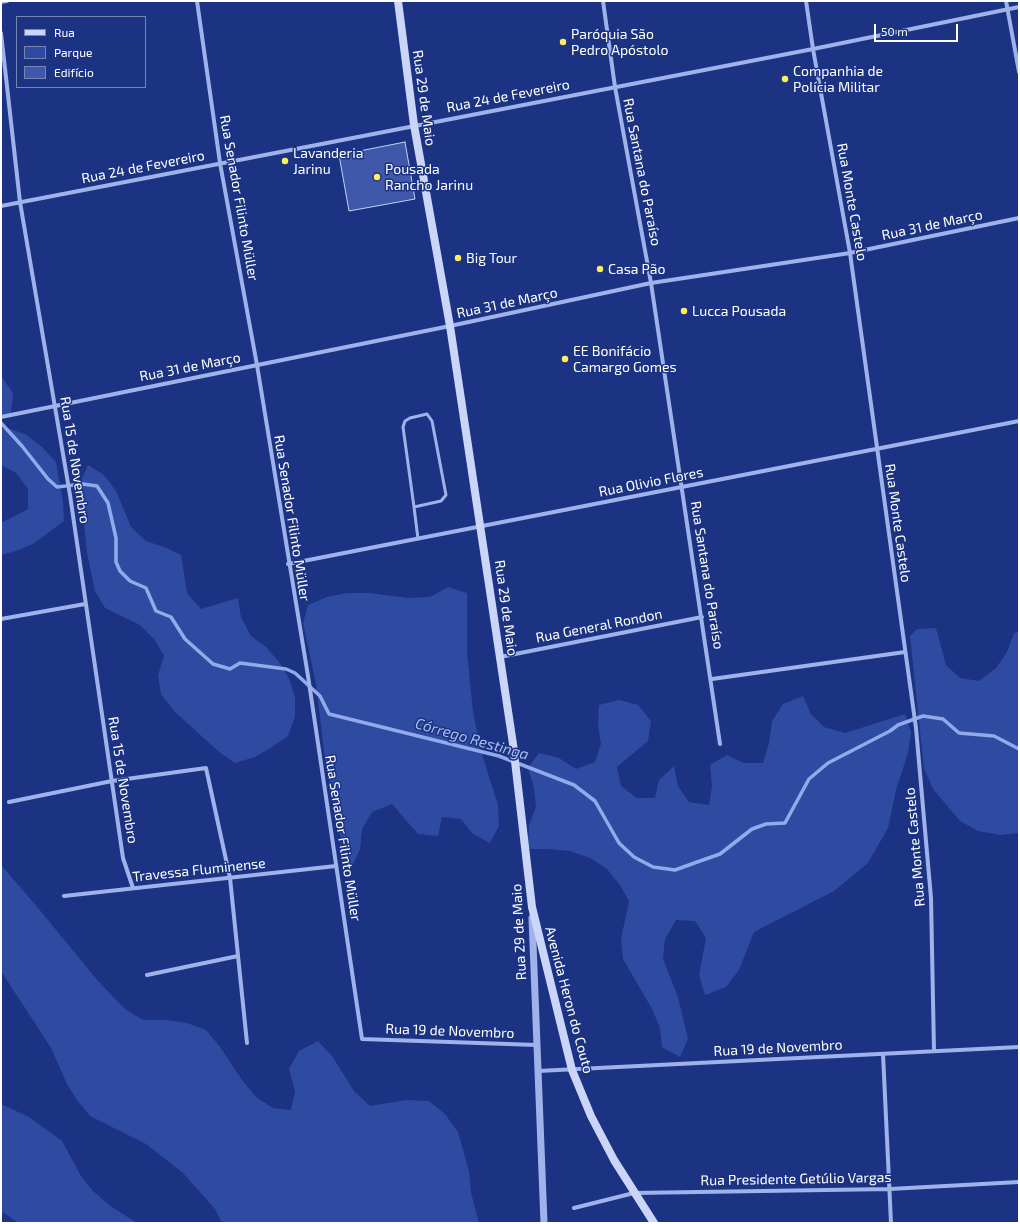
<!DOCTYPE html>
<meta charset="utf-8">
<style>
body{margin:0}
#map{position:relative;width:1020px;height:1224px;overflow:hidden;background:#1b3382;font-family:"Exo 2",sans-serif}
canvas{display:block}
.frame{position:absolute;inset:0;border:2px solid #fff;pointer-events:none}
.legend{position:absolute;left:16px;top:16px;width:130px;height:72px;box-sizing:border-box;background:#1b3382;border:1px solid #7685b4;margin:0;padding:5px 7px;list-style:none;font-size:12px;color:#fff}
.legend li{display:flex;align-items:center;gap:8px;height:20px}
.legend b{width:20px;border:1px solid #7685b4}
.scale{position:absolute;left:874px;top:24px;width:84px;height:18px;box-sizing:border-box;border:2px solid #fff;border-top:0;padding-left:5px;font-size:12px;line-height:14px;white-space:nowrap;color:#fff;-webkit-text-stroke:3px #1b3382;paint-order:stroke}
</style>
<div id="map">
<canvas width="1020" height="1224"></canvas>
<div class="frame"></div>
<ul class="legend">
<li><b style="height:5px;background:#cbd5f8"></b>Rua</li>
<li><b style="height:11px;background:#2e4aa1"></b>Parque</li>
<li><b style="height:11px;background:#3f58aa"></b>Edifício</li>
</ul>
<div class="scale">50 m</div>
</div>
<script>
const g = document.querySelector('canvas').getContext('2d');
g.lineJoin = 'round';
function paint(path, color) { g.fillStyle = color; g.fill(path, 'evenodd'); }
const poly = rows => new Path2D(rows.map(r => 'M' + r).join(''));
function trace(path, color, width, dash) { g.strokeStyle = color; g.lineWidth = width; g.lineCap = dash ? 'butt' : 'round'; g.setLineDash(dash || []); g.stroke(path); }
function label(font, color, halo, rows, align = 'center') {
  g.font = font + ' "Exo 2",sans-serif'; g.lineWidth = 3; g.setLineDash([]); g.textBaseline = 'middle'; g.strokeStyle = halo; g.fillStyle = color; for (const [text, x, y, turn = 0] of rows) {
    g.save(); g.translate(x, y); g.rotate((+turn || 0) * Math.PI / 180); g.textAlign = isNaN(turn) ? turn : align; if (halo) g.strokeText(text, 0, 0); g.fillText(text, 0, 0); g.restore();
  }
}
paint(poly([
 [1,376,13,393,11,413,1,417],
 [7,428,25,434,42,447,56,462,63,502,64,521,33,544,16,551,1,555,1,523,28,509,28,489,16,473,1,465,1,429],
 [88,465,104,475,116,491,131,527,146,541,164,547,181,555,187,593,201,609,238,598,241,617,251,636,266,647,279,662,289,678,295,697,295,717,288,736,272,747,255,757,235,763,219,752,175,712,161,694,158,675,164,656,154,639,140,625,105,608,95,591,87,553,80,483],
 [448,587,467,593,467,653,473,711,480,748,498,805,499,826,490,843,473,834,461,819,442,817,438,836,418,834,392,804,372,812,362,829,360,849,352,867,342,848,336,807,326,768,316,684,303,623,308,605,327,597,347,593,369,593,409,598,430,597],
 [936,628,946,665,960,678,979,681,996,668,1007,652,1014,633,1019,632,1019,833,1000,835,978,831,960,821,933,789,924,769,910,636,917,629],
 [803,696,811,714,824,727,845,733,905,714,911,732,908,753,896,790,888,828,868,863,834,891,754,932,739,970,726,987,705,995,699,975,706,938,695,921,676,920,665,939,663,959,678,997,688,1039,680,1057,662,1047,660,1028,652,1009,623,959,621,939,629,901,620,885,606,868,590,858,570,851,548,849,528,849,529,825,536,807,534,788,528,768,539,753,559,758,576,769,595,762,601,744,598,725,599,705,619,700,638,705,651,721,648,741,617,767,621,786,637,798,655,798,659,780,674,766,678,786,689,802,709,805,712,786,710,765,727,755,744,763,763,763,769,743,772,721,783,704],
 [1,865,39,909,98,981,125,1009,143,1020,167,1020,187,1023,206,1030,220,1047,242,1080,256,1097,273,1108,291,1110,295,1091,289,1069,299,1051,318,1041,332,1056,354,1091,370,1106,407,1100,429,1101,445,1114,458,1132,469,1171,471,1192,479,1223,222,1223,215,1209,183,1173,146,1144,90,1116,77,1100,67,1084,51,1048,1,971],
 [1,1104,29,1117,62,1141,81,1176,93,1191,109,1205,137,1223,19,1223,1,1211]
]), '#2e4aa1');
trace(poly([
 [1,423,22,446,48,479,57,487,83,484,97,486,108,503,116,538,116,562,120,571,130,581,146,588,156,611,171,617,185,639,213,664,230,669,240,663,286,669,295,673,320,696,329,714,499,756,574,785,595,801,619,843,634,857,653,867,675,870,700,861,720,854,752,829,766,824,785,823,809,779,828,763,890,731,898,725,923,716,943,719,959,733,994,736,1019,749]
]), '#92aaec', 3.5);
const building = poly([
 [405,142,415,199,349,211,339,155,405,142]
]);
paint(building, '#3f58aa');
trace(building, '#c4d1f8', 1);
trace(poly([
 [414,507,441,501,446,495,432,421,427,414,410,418,405,421,403,427,414,507,418,539]
]), '#a0b2ea', 3);
trace(poly([
 [197,1,220,163,257,365,308,676,362,1039,537,1045],
 [603,1,615,87,651,283,720,744],
 [806,1,813,49,850,253,916,728,931,898,934,1051],
 [1006,1,1019,72],
 [1,2,7,1],
 [1,33,20,202,70,495,123,858,133,888],
 [1,206,813,49,1019,7],
 [1,417,450,326,651,283,850,253,1019,218],
 [288,564,1019,421],
 [1,619,85,604],
 [500,657,702,617],
 [712,679,905,652],
 [9,802,112,781,206,768,230,878,247,1043],
 [64,896,336,866],
 [147,975,238,956],
 [883,1054,891,1223],
 [538,1071,1019,1047],
 [574,1208,634,1193,890,1189,1019,1182]
]), '#a0b2ea', 4);
trace(poly([
 [532,918,544,1223]
]), '#a0b2ea', 7);
trace(poly([
 [398,1,414,125,450,326,513,744,532,907,572,1070,591,1116,614,1160,654,1223]
]), '#cbd5f8', 8);
for (const [x, y, r, color] of [
 [563,42,4,"#fcee5c"],
 [785,79,4,"#fcee5c"],
 [285,161,4,"#fcee5c"],
 [377,177,4,"#fcee5c"],
 [458,258,4,"#fcee5c"],
 [600,269,4,"#fcee5c"],
 [684,311,4,"#fcee5c"],
 [565,359,4,"#fcee5c"]
]) { const dot = new Path2D(); dot.arc(x, y, r, 0, 2 * Math.PI); g.fillStyle = color; g.fill(dot); trace(dot, '#1b3382', 1.5); }
label('14px', '#fff', '#1b3382', [
 ["Paróquia São",571,34],
 ["Pedro Apóstolo",571,50],
 ["Companhia de",793,71],
 ["Polícia Militar",793,87],
 ["Lavanderia",293,153],
 ["Jarinu",293,169],
 ["Pousada",385,169],
 ["Rancho Jarinu",385,185],
 ["Big Tour",466,258],
 ["Casa Pão",608,269],
 ["Lucca Pousada",692,311],
 ["EE Bonifácio",573,351],
 ["Camargo Gomes",573,367]
], 'left');
label('14px', '#fff', '#1b3382', [
 ["Rua 24 de Fevereiro",508,96,-11],
 ["Rua 29 de Maio",424,98,82],
 ["Rua 24 de Fevereiro",143,167,-11],
 ["Rua Santana do Paraíso",642,172,79],
 ["Rua Senador Filinto Müller",239,198,80],
 ["Rua Monte Castelo",852,202,80],
 ["Rua 31 de Março",932,225,-12],
 ["Rua 31 de Março",507,303,-12],
 ["Rua 31 de Março",190,367,-11],
 ["Rua 15 de Novembro",75,460,81],
 ["Rua Olivio Flores",651,482,-11],
 ["Rua Senador Filinto Müller",292,518,81],
 ["Rua Monte Castelo",898,523,82],
 ["Rua Santana do Paraíso",707,575,81],
 ["Rua 29 de Maio",506,608,82],
 ["Rua General Rondon",599,626,-11],
 ["Rua 15 de Novembro",123,780,81],
 ["Rua Senador Filinto Müller",343,838,81],
 ["Rua Monte Castelo",915,847,-95],
 ["Travessa Fluminense",199,870,-6],
 ["Rua 29 de Maio",519,932,-93],
 ["Avenida Heron do Couto",569,1000,75],
 ["Rua 19 de Novembro",450,1031,2],
 ["Rua 19 de Novembro",778,1048,-3],
 ["Rua Presidente Getúlio Vargas",796,1179,-1]
]);
label('italic 15px', '#abbdf2', '#1b3382', [
 ["Córrego Restinga",472,739,16]
]);
</script>
